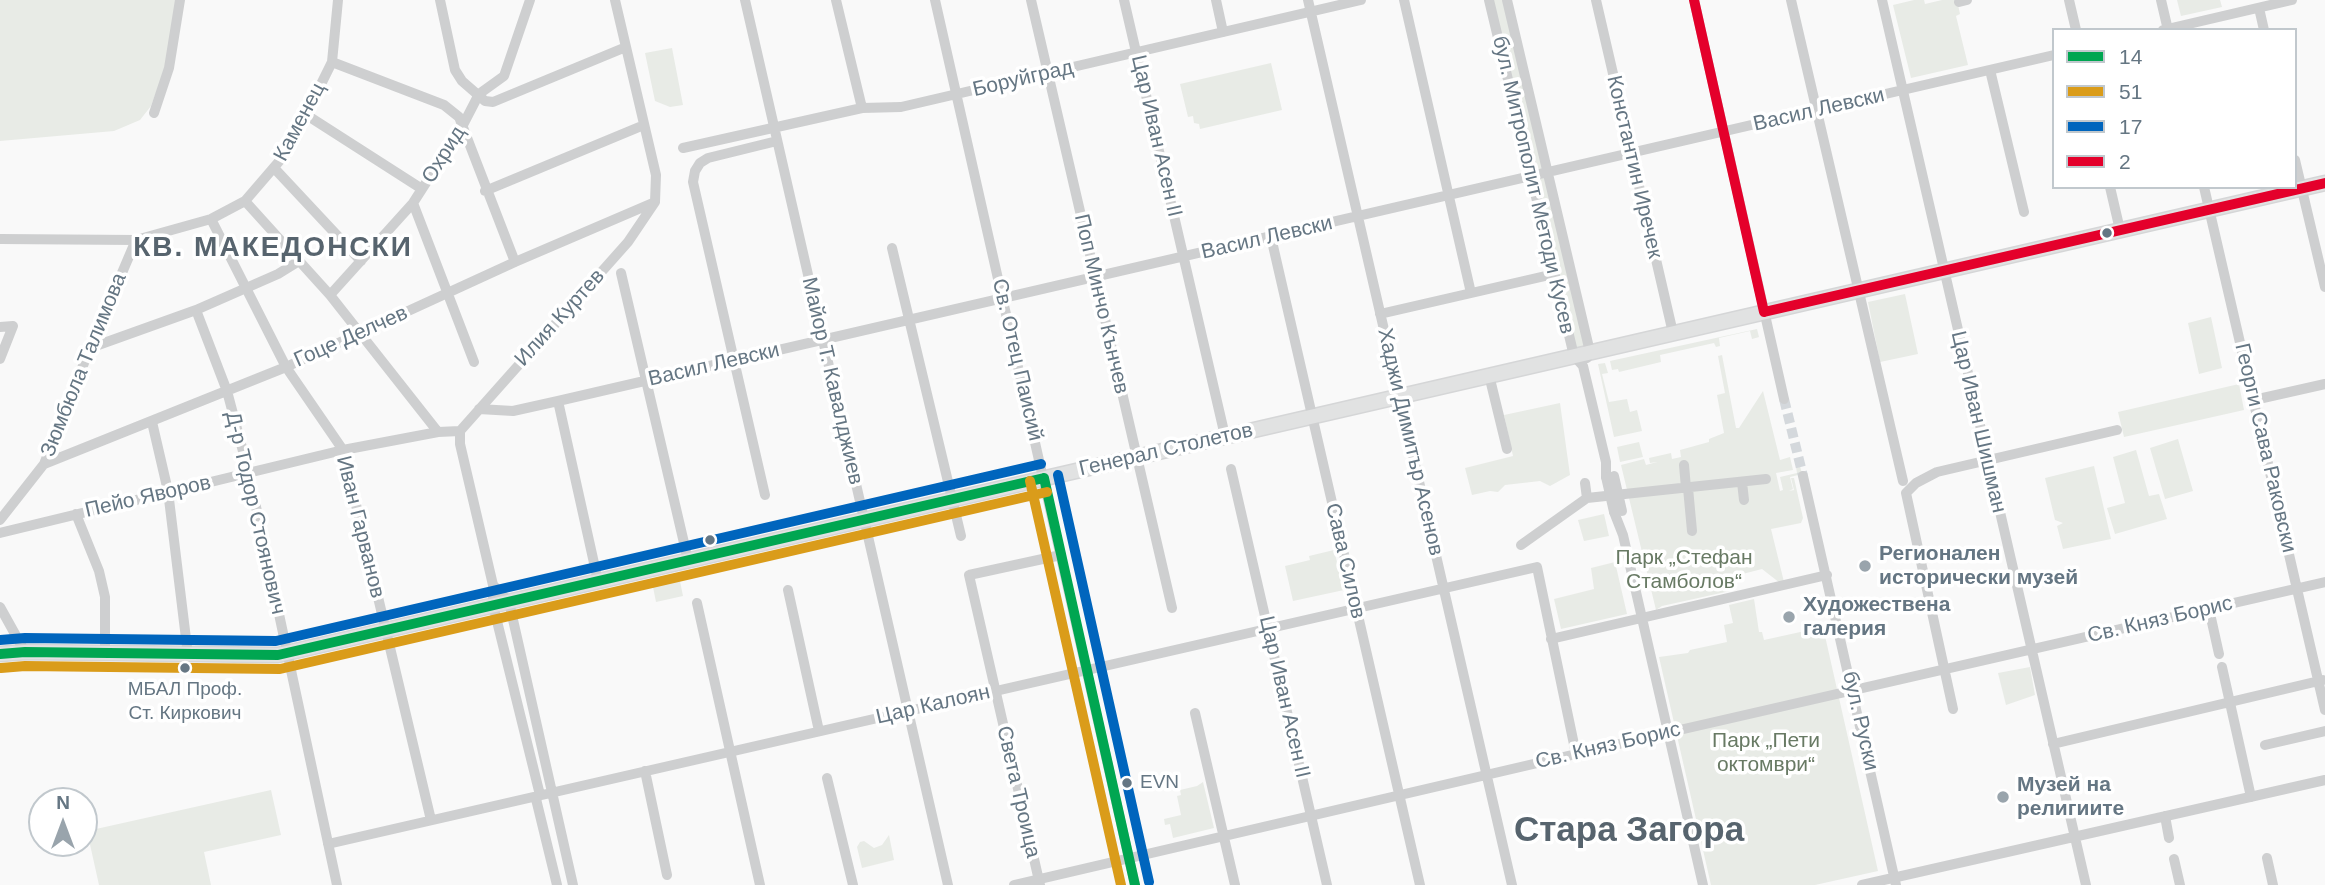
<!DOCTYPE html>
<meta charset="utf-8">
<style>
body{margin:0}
#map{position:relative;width:2325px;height:885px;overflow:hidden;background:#f9f9f9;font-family:Helvetica,sans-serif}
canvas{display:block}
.legend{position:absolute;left:2052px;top:28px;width:245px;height:161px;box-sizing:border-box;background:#fff;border:2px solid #c1c8cd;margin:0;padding:9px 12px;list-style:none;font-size:21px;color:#657683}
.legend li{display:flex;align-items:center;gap:14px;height:35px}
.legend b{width:35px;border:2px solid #c1c8cd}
.north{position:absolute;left:28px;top:787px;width:70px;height:70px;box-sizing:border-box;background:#fff;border:2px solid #c1c8cd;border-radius:50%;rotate:0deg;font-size:19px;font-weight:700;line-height:28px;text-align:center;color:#657683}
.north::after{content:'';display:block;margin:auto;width:24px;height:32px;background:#99a4ac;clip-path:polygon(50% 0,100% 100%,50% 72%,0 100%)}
</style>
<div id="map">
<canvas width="2325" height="885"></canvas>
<ul class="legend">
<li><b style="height:9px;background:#00a651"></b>14</li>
<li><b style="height:9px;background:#da9c1a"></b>51</li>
<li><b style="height:9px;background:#0065bd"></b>17</li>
<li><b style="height:9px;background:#e4002b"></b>2</li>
</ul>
<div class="north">N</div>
</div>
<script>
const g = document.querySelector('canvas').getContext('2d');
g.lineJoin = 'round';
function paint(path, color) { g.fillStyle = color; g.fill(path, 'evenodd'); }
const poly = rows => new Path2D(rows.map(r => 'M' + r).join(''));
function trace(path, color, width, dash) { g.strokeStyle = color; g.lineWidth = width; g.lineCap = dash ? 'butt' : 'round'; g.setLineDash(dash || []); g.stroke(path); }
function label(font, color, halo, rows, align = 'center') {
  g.font = font + ' Helvetica,sans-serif'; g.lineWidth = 7; g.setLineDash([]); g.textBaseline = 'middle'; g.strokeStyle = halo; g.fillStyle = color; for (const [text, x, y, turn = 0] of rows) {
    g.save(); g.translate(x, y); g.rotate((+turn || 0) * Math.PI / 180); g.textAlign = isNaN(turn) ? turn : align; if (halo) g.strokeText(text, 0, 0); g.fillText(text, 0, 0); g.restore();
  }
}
paint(poly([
 [0,0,177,0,166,66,151,106,140,120,114,131,0,141],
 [1489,0,1507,0,1590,352,1574,356],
 [1914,0,1924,0,1925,4,1942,0,1957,0,1960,14,1956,16,1968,65,1911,78,1893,5],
 [2177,0,2220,0,2222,7,2181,16],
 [672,48,683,105,670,107,655,101,645,53],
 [1271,63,1282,110,1200,129,1199,124,1194,123,1193,116,1188,117,1180,84],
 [1905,294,1918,354,1880,362,1868,302],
 [2211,317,2222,368,2199,374,2188,323],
 [1757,329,1759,337,1752,339,1750,331,1719,338,1720,346,1716,347,1714,343,1660,355,1661,362,1619,372,1618,369,1612,370,1610,361],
 [1722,355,1736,428,1739,428,1763,391,1780,460,1790,457,1793,470,1776,473,1780,491,1783,490,1780,477,1797,473,1796,467,1800,466,1802,474,1790,477,1793,489,1789,491,1794,490,1791,478,1794,478,1803,518,1801,523,1771,529,1784,582,1780,583,1762,569,1727,578,1730,591,1662,606,1656,610,1621,465,1644,459,1646,465,1657,462,1650,463,1649,458,1671,453,1672,459,1681,457,1680,450,1709,442,1709,439,1724,433,1717,395,1725,393,1718,356],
 [1605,363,1608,373,1602,374,1609,402,1627,399,1630,412,1637,410,1642,431,1614,437,1598,364],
 [2239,384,2244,410,2124,437,2118,412],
 [1560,403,1570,475,1550,486,1540,481,1505,485,1498,492,1490,491,1472,495,1465,468,1513,456,1504,415],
 [2178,439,2193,491,2165,499,2150,448],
 [1639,442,1643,457,1620,462,1617,447],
 [2136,450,2149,496,2159,494,2167,519,2115,534,2107,508,2125,503,2113,457],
 [2094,466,2111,539,2063,549,2057,526,2063,523,2055,520,2045,478],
 [1604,514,1609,536,1584,541,1578,520],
 [1334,550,1344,590,1293,601,1285,566,1310,560,1309,556],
 [1615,562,1627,614,1561,629,1554,599,1594,589,1591,568],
 [680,581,683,596,656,602,653,587],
 [1754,599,1759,632,1762,632,1764,640,1823,627,1878,871,1815,885,1711,885,1659,657,1688,653,1690,650,1727,642,1724,625,1733,623,1729,605],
 [2030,667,2035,695,2006,705,1998,673],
 [1203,782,1214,828,1173,838,1170,824,1165,825,1164,819,1181,815,1177,796,1181,795,1180,790,1197,786],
 [271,790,281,835,204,852,211,885,99,885,87,831],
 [889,835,894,860,862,868,857,847,860,842,864,841,874,848,882,845]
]), '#e8ebe6');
trace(poly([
 [1784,399,1803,476]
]), '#d4d8dc', 10, [10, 5]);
const major = poly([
 [0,654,25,652,278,655,2325,183]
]);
trace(major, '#d5d6d7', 17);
trace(poly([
 [440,0,455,70,462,81,485,101,493,102,626,47],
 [745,0,948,885],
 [836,0,862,108],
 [935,0,1135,885],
 [1031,0,1172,608],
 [1124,0,1225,436],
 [1216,0,1223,32],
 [1308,0,1512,885],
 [1404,0,1471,293],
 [1489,0,1574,356,1583,366,1606,462,1606,477],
 [1507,0,1590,352,1587,358],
 [1596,0,1673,333],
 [1694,0,1784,399],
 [1791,0,1903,481],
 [1882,0,2086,885],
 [2069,0,2076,30],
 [2161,0,2168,30],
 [1959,2,1967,0],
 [2259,8,2264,30],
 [2163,30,2292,0],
 [332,62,444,105,459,117,515,262],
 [1990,70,2024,212],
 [154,113,169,68,180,0],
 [305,114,422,189],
 [683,148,862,108,901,107,1361,0],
 [2295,160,2325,287],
 [275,169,361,261],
 [2110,187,2120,230],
 [2204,187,2325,710],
 [485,191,644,125],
 [245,201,330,295,438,432],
 [413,203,474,362],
 [211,219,286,367,343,450,431,820],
 [1271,237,1420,885],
 [0,239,136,240,211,219,245,201,288,151,332,62,338,0],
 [892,248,961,536],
 [621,273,688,560],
 [330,295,413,203,463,125,479,94,504,76,530,0],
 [196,310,227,391,249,474,337,885],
 [1380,314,1554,274],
 [0,327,13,326,0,359],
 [90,348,196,310,278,274,299,261],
 [1489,375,1507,449],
 [2254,400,2325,384],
 [558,401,598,581],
 [479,409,513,411,558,401,2054,55],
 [152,422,168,491,188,655],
 [460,431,628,242,655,202,656,175,615,0],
 [460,431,460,444,493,585,493,605,540,795,536,799,557,885],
 [44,464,286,367,515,262,655,202],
 [1684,465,1686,488],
 [1231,469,1327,885],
 [1803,476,1896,885],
 [1742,482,1744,500],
 [1585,483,1587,498],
 [1688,488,1692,531],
 [765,495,693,182,695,171,700,163,708,158,777,141],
 [1614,512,1623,535,1703,885],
 [76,514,99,571,105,597,105,654],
 [0,520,44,464,90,348,136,240],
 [0,533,343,450,438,432,460,431],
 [1521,545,1587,498,1766,479],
 [493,585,509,602,573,885],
 [788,590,819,731],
 [697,603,760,885],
 [0,607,25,652],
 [2209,609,2219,654],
 [1551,639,1827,575],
 [2222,667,2251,797],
 [1953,709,1906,493,1916,483,1937,472,2117,430],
 [1195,713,1235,885],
 [2053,744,2323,680],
 [2265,745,2325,731],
 [645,771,667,875],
 [827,778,853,885],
 [2165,816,2169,838],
 [328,844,1537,567,1576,754],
 [2267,858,2273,885],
 [2174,859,2180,885],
 [1014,885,1662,734,2325,582],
 [1040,885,969,575,1061,555],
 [1862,885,2325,780]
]), '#cecfd0', 10);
trace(major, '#e1e2e2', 14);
trace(poly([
 [1614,476,1622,511],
 [1606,477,1614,512]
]), '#cecfd0', 10);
trace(poly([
 [1044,478,1135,885],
 [0,654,25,652,278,655,1044,478]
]), '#00a651', 10);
trace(poly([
 [1030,481,1121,885],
 [1,668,25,666,280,669,1047,492]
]), '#da9c1a', 10);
trace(poly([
 [1058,475,1149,882],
 [0,640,25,638,276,641,1041,464]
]), '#0065bd', 10);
trace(poly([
 [1694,0,1764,312],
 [1764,312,2325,183]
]), '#e4002b', 10);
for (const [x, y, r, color] of [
 [2107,233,6,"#657683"],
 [710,540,6,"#657683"],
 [1865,566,7,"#99a4ac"],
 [1789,617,7,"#99a4ac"],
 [185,668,6,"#657683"],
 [1127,783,6,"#657683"],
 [2003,797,7,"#99a4ac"]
]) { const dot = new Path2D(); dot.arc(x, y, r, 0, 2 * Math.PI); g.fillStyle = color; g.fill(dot); trace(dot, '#fff', 2.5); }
label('19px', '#657683', '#fff', [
 ["МБАЛ Проф.",185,690],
 ["Ст. Киркович",185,714],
 ["EVN",1140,783,"left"]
]);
label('21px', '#657683', '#fff', [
 ["Боруйград",1023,79,-13],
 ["Васил Левски",1819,110,-13],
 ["Каменец",300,122,-62],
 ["Цар Иван Асен II",1156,136,77],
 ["Охрид",444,155,-58],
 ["Константин Иречек",1634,167,77],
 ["бул. Митрополит Методи Кусев",1533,185,77],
 ["Васил Левски",1267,238,-13],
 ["Поп Минчо Кънчев",1101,304,77],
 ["Илия Куртев",560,318,-48],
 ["Гоце Делчев",351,337,-24],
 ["Св. Отец Паисий",1017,360,77],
 ["Зюмбюла Талимова",84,365,-68],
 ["Васил Левски",714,365,-13],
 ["Майор Т. Кавалджиев",832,381,77],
 ["Цар Иван Шишман",1978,422,77],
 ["Хаджи Димитър Асенов",1410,442,77],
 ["Георги Сава Раковски",2265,448,77],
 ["Генерал Столетов",1166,450,-13],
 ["Пейо Яворов",148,497,-13],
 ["Д-р Тодор Стоянович",255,513,77],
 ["Иван Гарванов",360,527,76],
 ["Сава Силов",1345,561,77],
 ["Св. Княз Борис",2160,620,-13],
 ["Цар Иван Асен II",1284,697,77],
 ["Цар Калоян",933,705,-13],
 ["бул. Руски",1860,721,77],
 ["Св. Княз Борис",1608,746,-13],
 ["Света Троица",1018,792,77]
]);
label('bold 21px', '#657683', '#fff', [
 ["Регионален",1879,554],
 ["исторически музей",1879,578],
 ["Художествена",1803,605],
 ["галерия",1803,629],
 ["Музей на",2017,785],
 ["религиите",2017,809]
], 'left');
label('21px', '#687a64', '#fff', [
 ["Парк „Стефан",1684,558],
 ["Стамболов“",1684,582],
 ["Парк „Пети",1766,741],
 ["октомври“",1766,765]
]);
g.letterSpacing = '2px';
label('bold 28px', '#57646e', '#fff', [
 ["КВ. МАКЕДОНСКИ",273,248]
]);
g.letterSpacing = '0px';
label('bold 35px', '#57646e', '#fff', [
 ["Стара Загора",1629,831]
]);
</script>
